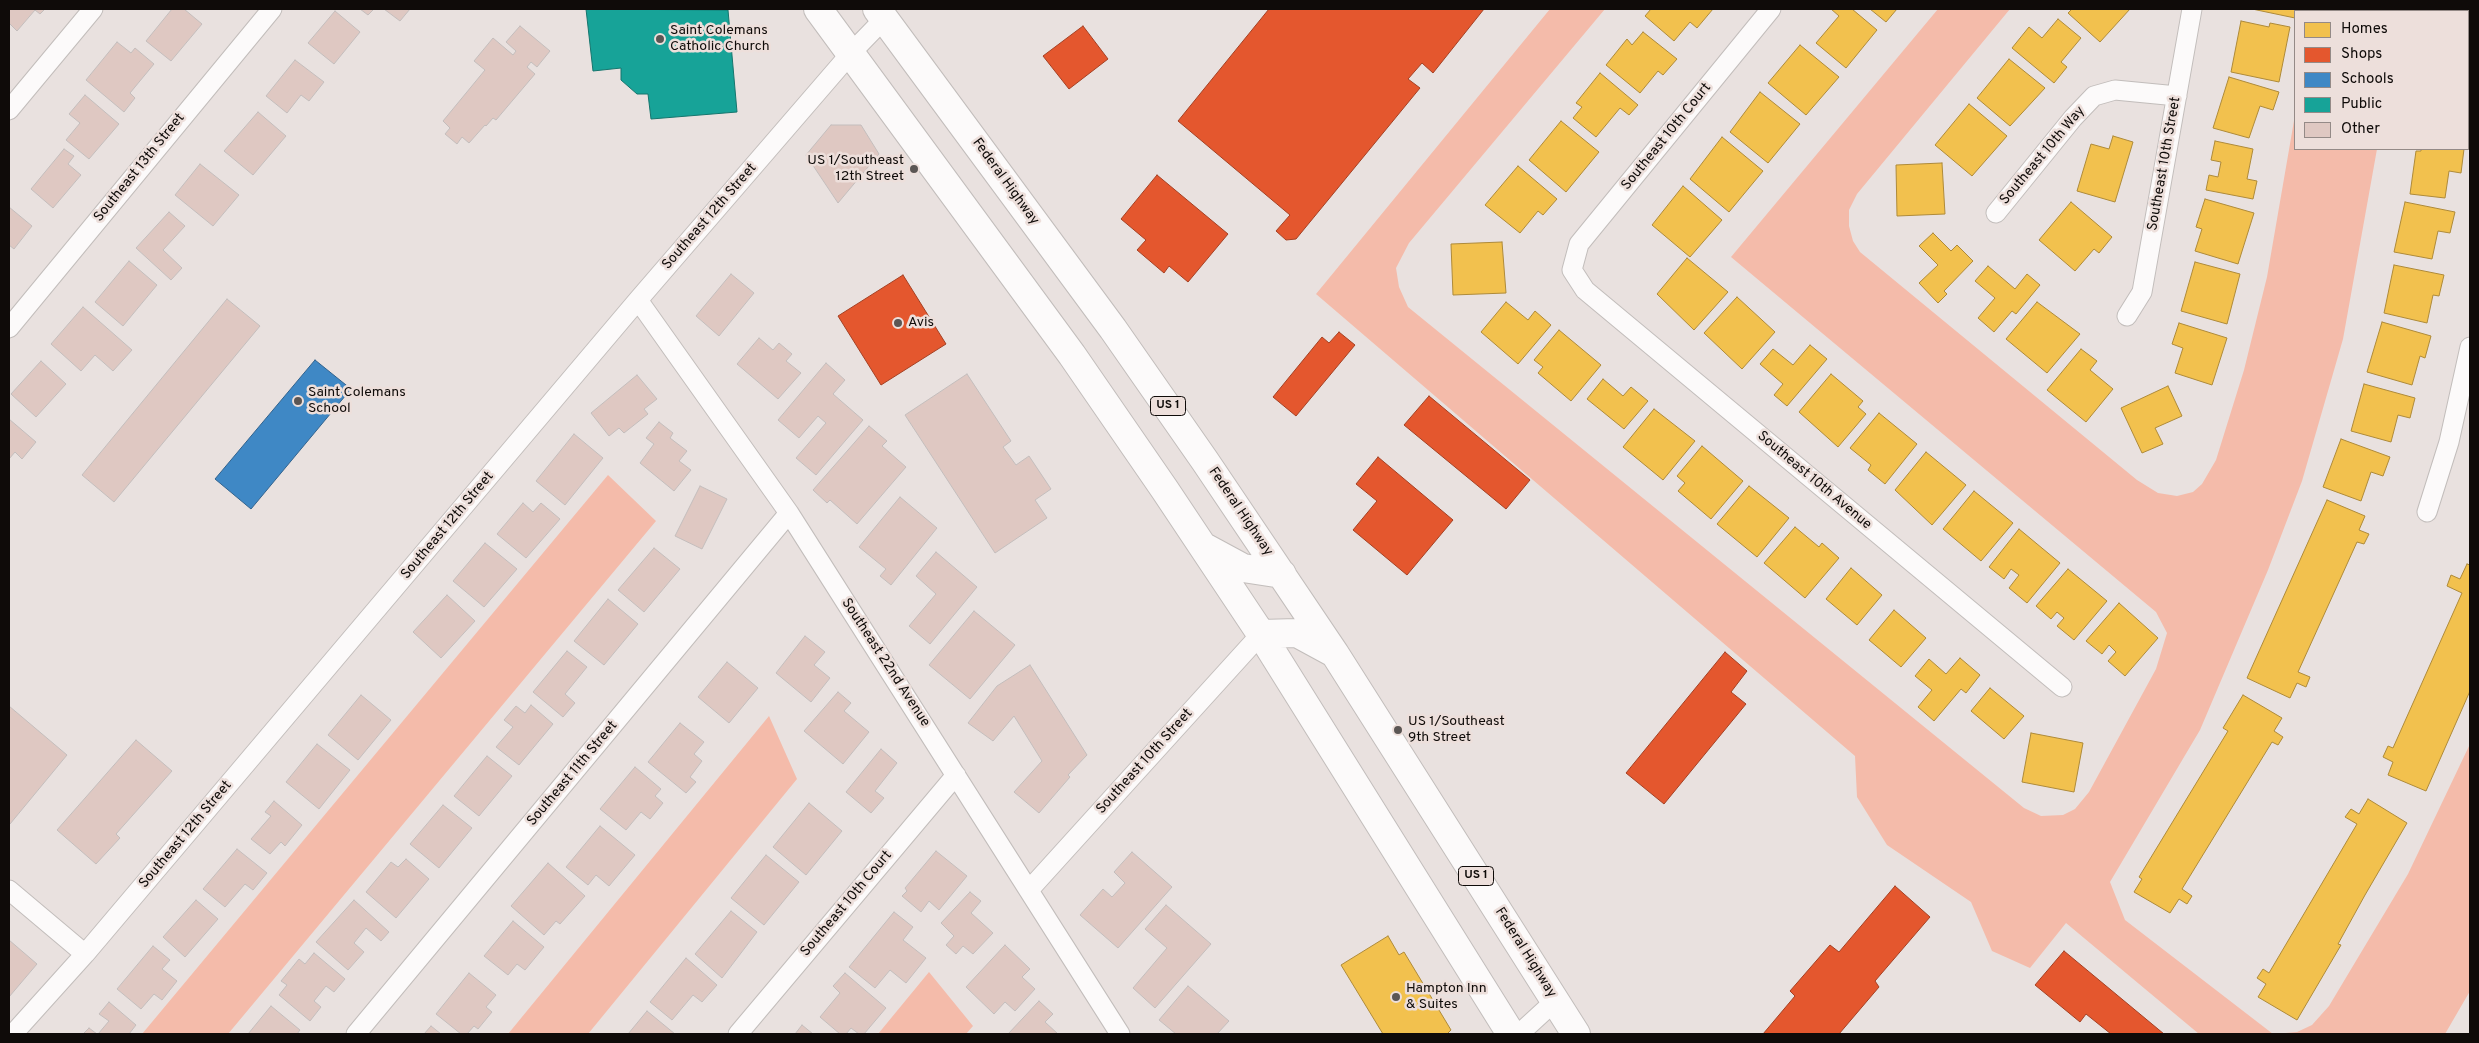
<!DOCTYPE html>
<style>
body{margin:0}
#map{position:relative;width:2479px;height:1043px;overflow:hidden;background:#e9e1df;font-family:Overpass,sans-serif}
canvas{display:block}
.frame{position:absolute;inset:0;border:10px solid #0f0b09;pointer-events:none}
.legend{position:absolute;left:2294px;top:10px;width:175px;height:140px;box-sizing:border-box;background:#eddfdb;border:1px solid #948a87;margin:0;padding:6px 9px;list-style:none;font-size:15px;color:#0f0b09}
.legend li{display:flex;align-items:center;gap:10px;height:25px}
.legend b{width:25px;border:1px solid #948a87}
</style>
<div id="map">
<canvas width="2479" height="1043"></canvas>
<div class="frame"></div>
<ul class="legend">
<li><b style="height:14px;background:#f2c14e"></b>Homes</li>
<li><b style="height:14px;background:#e4572e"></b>Shops</li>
<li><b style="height:14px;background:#3f88c5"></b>Schools</li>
<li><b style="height:14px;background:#17a398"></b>Public</li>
<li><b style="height:14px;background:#dfc8c2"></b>Other</li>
</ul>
</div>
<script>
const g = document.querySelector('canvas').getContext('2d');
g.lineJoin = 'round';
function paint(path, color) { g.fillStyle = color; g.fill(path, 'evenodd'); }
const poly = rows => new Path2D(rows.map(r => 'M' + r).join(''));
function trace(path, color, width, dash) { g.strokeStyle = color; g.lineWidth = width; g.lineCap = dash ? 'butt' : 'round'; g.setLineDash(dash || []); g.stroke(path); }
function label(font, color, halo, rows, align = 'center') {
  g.font = font + ' Overpass,sans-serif'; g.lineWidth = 5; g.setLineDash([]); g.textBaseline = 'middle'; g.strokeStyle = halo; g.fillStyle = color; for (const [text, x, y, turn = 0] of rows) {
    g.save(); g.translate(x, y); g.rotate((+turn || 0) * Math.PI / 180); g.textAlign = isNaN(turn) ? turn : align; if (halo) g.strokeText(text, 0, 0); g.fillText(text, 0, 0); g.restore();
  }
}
paint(poly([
 [1550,9,1605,9,1409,243,1396,268,1399,287,1408,307,2024,808,2041,816,2063,815,2075,809,2089,792,2156,669,2167,633,2156,612,1731,257,1938,9,2010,9,1857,194,1849,210,1849,226,1853,241,1860,252,2137,480,2158,493,2177,496,2193,492,2202,484,2216,460,2244,370,2267,277,2295,115,2295,149,2377,149,2343,339,2302,481,2268,570,2200,730,2110,882,2125,920,2273,1034,2199,1034,2066,923,2030,968,1992,951,1971,902,1887,845,1857,797,1855,756,1316,294],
 [2313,9,2402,9,2401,11,2313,11],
 [608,475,656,521,228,1034,142,1034],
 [769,716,797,779,588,1034,508,1034],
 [2470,744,2470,991,2445,1034,2274,1034,2297,1032,2312,1025,2329,1006,2408,874],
 [929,972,973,1026,966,1034,878,1034]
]), '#f4bbaa');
const homes = poly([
 [1651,9,1713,9,1697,28,1690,22,1674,41,1645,16,1651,9],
 [1831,9,1852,9,1877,30,1846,68,1816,43,1839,16,1831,9],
 [1870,9,1897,9,1886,22,1870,9],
 [2072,9,2130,9,2100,42,2068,13,2072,9],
 [2252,9,2297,9,2295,18,2252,9],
 [2058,19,2081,38,2061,62,2067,67,2054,83,2012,48,2029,27,2042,38,2058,19],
 [2241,21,2269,27,2270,23,2290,27,2279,82,2231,72,2241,21],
 [2468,31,2470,31,2470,71,2468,80,2468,31],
 [1643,32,1677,59,1663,75,1658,71,1640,93,1606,65,1627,39,1632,45,1643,32],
 [1800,45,1839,77,1806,115,1768,83,1800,45],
 [2009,59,2045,88,2010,126,1977,98,2009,59],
 [1600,73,1638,105,1629,115,1620,108,1596,137,1573,118,1582,107,1576,103,1600,73],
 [2229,77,2279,92,2273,110,2260,106,2249,138,2213,128,2229,77],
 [2468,88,2470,89,2470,113,2468,112,2468,88],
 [1760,92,1800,124,1768,163,1730,132,1760,92],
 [1969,104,2007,136,1972,176,1935,145,1969,104],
 [1561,121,1599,152,1566,192,1529,160,1561,121],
 [2113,136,2133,142,2115,202,2077,191,2091,144,2109,149,2113,136],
 [1722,137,1763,171,1729,212,1690,179,1722,137],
 [2215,141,2253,149,2247,179,2257,181,2253,199,2206,190,2209,175,2218,177,2221,162,2211,160,2215,141],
 [2421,149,2464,149,2461,173,2449,171,2445,198,2410,194,2416,151,2421,151,2421,149],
 [1942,163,1945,214,1897,216,1896,165,1942,163],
 [1518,166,1557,199,1543,215,1538,211,1520,233,1485,205,1518,166],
 [1683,186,1722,220,1690,257,1652,225,1683,186],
 [2205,199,2254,213,2238,264,2195,251,2202,229,2196,227,2205,199],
 [2071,202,2112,237,2099,253,2094,249,2075,271,2039,240,2071,202],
 [2405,202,2455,212,2450,233,2438,231,2432,259,2394,252,2405,202],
 [1933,233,1951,251,1957,245,1973,261,1944,291,1947,294,1938,303,1919,283,1938,265,1919,246,1933,233],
 [1502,242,1506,293,1453,295,1451,244,1502,242],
 [1687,258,1728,292,1694,330,1657,294,1687,258],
 [2195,262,2240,274,2227,324,2181,311,2195,262],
 [2394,265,2444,275,2439,296,2433,295,2427,323,2384,313,2394,265],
 [1988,266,2015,289,2027,274,2040,285,2016,314,2012,311,1994,332,1978,318,1995,298,1975,281,1988,266],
 [1737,297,1775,332,1742,369,1704,333,1737,297],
 [1506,302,1528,320,1535,311,1551,325,1518,364,1481,332,1506,302],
 [2037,302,2080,334,2047,373,2006,339,2037,302],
 [2382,322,2431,336,2425,358,2420,356,2412,385,2367,372,2382,322],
 [2179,323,2227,338,2212,385,2175,373,2183,348,2172,344,2179,323],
 [1559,330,1601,365,1571,401,1538,373,1543,367,1534,360,1559,330],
 [1810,345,1827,359,1787,406,1774,395,1783,384,1760,364,1773,349,1793,365,1810,345],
 [2081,349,2097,361,2090,370,2113,389,2086,422,2047,390,2081,349],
 [1831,374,1863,401,1858,407,1866,414,1838,447,1799,412,1831,374],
 [1603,379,1623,396,1631,387,1648,401,1624,429,1587,399,1603,379],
 [2364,384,2415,398,2410,418,2398,415,2391,442,2351,431,2364,384],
 [2168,386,2182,416,2155,428,2163,444,2142,453,2121,408,2168,386],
 [1654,409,1695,441,1663,480,1623,447,1654,409],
 [1879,413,1917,444,1885,484,1868,470,1871,465,1850,448,1879,413],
 [2341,439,2390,457,2383,476,2371,472,2361,501,2323,487,2341,439],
 [1702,446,1743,481,1711,519,1678,491,1685,483,1677,476,1702,446],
 [1926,452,1966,485,1932,525,1895,490,1926,452],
 [1749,486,1789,518,1757,557,1717,524,1749,486],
 [1974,491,2013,523,1981,561,1943,529,1974,491],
 [2327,500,2365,516,2359,530,2369,534,2364,544,2357,542,2298,672,2310,677,2306,687,2297,683,2290,698,2247,678,2327,500],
 [1795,527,1819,547,1822,543,1839,558,1805,598,1764,563,1795,527],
 [2019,529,2060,563,2027,603,2009,588,2019,575,2011,569,2004,579,1989,567,2019,529],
 [2467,564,2470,565,2470,691,2426,791,2388,775,2393,762,2383,757,2388,746,2393,748,2462,593,2447,586,2451,575,2460,579,2467,564],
 [1851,568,1882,595,1857,625,1826,599,1851,568],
 [2068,569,2107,601,2074,640,2057,626,2064,618,2057,612,2051,619,2036,606,2068,569],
 [2119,603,2158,638,2125,676,2108,661,2116,652,2109,645,2102,654,2086,641,2119,603],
 [1894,610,1926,638,1901,667,1869,640,1894,610],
 [1960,658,1980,675,1966,693,1961,689,1934,721,1918,707,1932,690,1915,676,1929,659,1946,674,1960,658],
 [1990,688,2024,716,2004,739,1971,711,1990,688],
 [2243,695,2282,718,2274,731,2283,737,2278,745,2272,742,2182,889,2192,896,2187,904,2179,899,2170,913,2134,892,2142,879,2139,877,2228,731,2223,728,2243,695],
 [2031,733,2083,743,2074,792,2022,782,2031,733],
 [2368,799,2407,823,2365,895,2338,944,2341,945,2297,1020,2258,997,2266,984,2257,978,2263,969,2269,973,2357,824,2345,817,2351,809,2359,814,2368,799],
 [1388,936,1399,955,1404,952,1451,1030,1447,1034,1383,1034,1341,965,1388,936]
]);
paint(homes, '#f2c14e');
trace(homes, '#ae8a39', 1);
const shops = poly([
 [1269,9,1484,9,1433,73,1422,63,1408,79,1420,88,1296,239,1286,240,1276,231,1290,215,1178,121,1269,9],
 [1083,26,1108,59,1069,89,1043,56,1083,26],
 [1157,175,1228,234,1188,282,1169,266,1164,273,1137,250,1146,240,1121,219,1157,175],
 [903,275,946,344,881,385,838,316,903,275],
 [1339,332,1355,345,1296,416,1273,397,1322,337,1329,343,1339,332],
 [1429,396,1530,480,1506,509,1404,425,1429,396],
 [1378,457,1453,520,1407,575,1353,530,1377,501,1356,484,1378,457],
 [1725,652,1747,671,1731,692,1746,704,1664,804,1626,773,1725,652],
 [1895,886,1930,917,1875,981,1879,987,1839,1034,1763,1034,1795,996,1790,991,1830,945,1839,952,1895,886],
 [2064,951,2164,1034,2111,1034,2086,1014,2080,1022,2035,985,2064,951]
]);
paint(shops, '#e4572e');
trace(shops, '#a44023', 1);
const schools = poly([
 [315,360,351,389,251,509,215,479,315,360]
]);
paint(schools, '#3f88c5');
trace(schools, '#31628d', 1);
const public = poly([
 [586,9,728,10,737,112,651,119,648,94,637,94,621,80,621,68,593,71,586,9]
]);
paint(public, '#17a398');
trace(public, '#15756d', 1);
const building = poly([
 [9,9,45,9,40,14,35,10,17,31,9,23,9,9],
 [172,9,184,9,202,24,171,61,146,41,172,9],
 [360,9,374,9,368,15,360,9],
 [384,9,410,9,400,21,384,9],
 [335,11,360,32,334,64,308,43,335,11],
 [520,26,550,51,537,67,531,62,527,67,535,74,496,120,493,118,486,126,485,125,469,143,462,137,457,144,445,134,450,128,443,121,485,70,474,61,493,38,513,55,516,51,506,42,520,26],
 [117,42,131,53,135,48,154,64,130,93,135,98,124,112,86,80,117,42],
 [295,60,324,82,309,101,301,95,287,113,266,96,295,60],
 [85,95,119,124,89,159,66,140,80,123,69,114,85,95],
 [258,112,286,136,253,175,224,151,258,112],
 [831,125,861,125,879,154,838,203,806,155,831,125],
 [64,149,74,156,68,164,81,175,53,208,31,189,64,149],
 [200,164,239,195,213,226,175,195,200,164],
 [9,207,32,226,14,249,9,245,9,207],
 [169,212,185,226,163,250,182,268,171,280,136,248,169,212],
 [129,261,157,285,123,326,95,302,129,261],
 [731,274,754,293,719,336,696,316,731,274],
 [227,299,260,326,114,502,82,475,227,299],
 [83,307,132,350,113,371,95,355,81,371,51,344,83,307],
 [759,338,773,350,779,343,792,354,786,361,801,373,778,399,737,364,759,338],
 [41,361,66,384,36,417,11,394,41,361],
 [826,363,845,380,833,394,863,420,816,475,796,458,826,423,818,416,799,438,778,420,826,363],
 [967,374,1011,441,1003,447,1016,465,1029,456,1051,489,1035,500,1047,518,995,553,905,415,967,374],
 [637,375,657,399,644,409,648,414,624,433,619,428,609,436,591,413,637,375],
 [9,419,36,442,22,459,15,452,9,459,9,419],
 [659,422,673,433,670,438,687,451,679,461,691,470,674,491,640,463,654,444,646,438,659,422],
 [869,426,887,441,882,446,906,467,857,524,830,500,827,503,813,490,869,426],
 [574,434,603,458,565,505,536,481,574,434],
 [700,486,727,499,702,549,675,536,700,486],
 [900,497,937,528,891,585,880,576,886,569,859,547,900,497],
 [523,503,533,512,541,503,560,519,526,558,497,534,523,503],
 [485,543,517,569,484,607,453,581,485,543],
 [654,548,680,569,644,612,618,590,654,548],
 [936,552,977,587,930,644,909,626,936,594,916,576,936,552],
 [447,595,475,621,441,658,413,632,447,595],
 [608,599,638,624,604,665,574,641,608,599],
 [974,611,1015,645,970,699,929,665,974,611],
 [805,636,825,652,814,665,830,678,811,702,776,673,805,636],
 [567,651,587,667,565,694,575,703,563,717,533,692,567,651],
 [727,662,758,688,729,723,698,697,727,662],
 [1030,665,1087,755,1068,775,1070,777,1039,813,1014,792,1042,761,1014,716,993,741,968,723,997,686,1030,665],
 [838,692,851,703,844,711,869,732,843,764,804,731,838,692],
 [361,695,391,720,358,760,328,735,361,695],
 [531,705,553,724,519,765,496,747,513,727,504,720,516,706,525,713,531,705],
 [9,706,67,755,10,824,9,823,9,706],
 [680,723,704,742,694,754,702,761,690,777,696,782,686,793,648,762,680,723],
 [136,740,172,771,116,834,120,838,96,864,57,830,136,740],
 [317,744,350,770,319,809,286,782,317,744],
 [881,749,897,763,875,791,884,798,871,813,846,792,881,749],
 [487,756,512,776,479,816,454,796,487,756],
 [635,767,661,789,655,796,663,803,650,819,641,812,626,830,600,809,635,767],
 [274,801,302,825,285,846,281,842,270,854,251,839,271,816,265,812,274,801],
 [809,803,842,831,806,875,773,847,809,803],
 [443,805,472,828,439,868,410,844,443,805],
 [600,826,635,855,609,886,596,875,588,885,566,867,600,826],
 [237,849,267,873,253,890,245,884,225,907,203,889,237,849],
 [936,851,967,876,939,910,929,901,921,912,902,896,907,891,905,888,936,851],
 [1132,852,1172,887,1118,948,1080,915,1103,889,1112,897,1125,883,1114,872,1132,852],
 [766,855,799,882,764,925,731,898,766,855],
 [406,859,429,879,396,918,366,892,391,862,398,867,406,859],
 [548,863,585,896,560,924,556,921,544,935,511,906,548,863],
 [970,892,981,901,971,913,993,933,973,954,963,946,956,954,946,945,954,936,941,923,970,892],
 [196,900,218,919,185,957,163,937,196,900],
 [354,900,389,932,381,941,366,928,354,943,364,952,348,970,316,942,354,900],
 [1166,905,1211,944,1155,1008,1133,988,1167,948,1145,929,1166,905],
 [731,911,757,932,722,978,695,954,731,911],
 [894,912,913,927,903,940,926,958,906,983,890,970,875,988,849,967,894,912],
 [513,921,544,947,525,970,517,964,508,975,484,956,513,921],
 [9,940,37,964,9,997,9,940],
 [1005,945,1030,969,1022,977,1035,989,1015,1011,1005,1002,994,1014,966,987,1005,945],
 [153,946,170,960,162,969,177,981,162,1000,154,994,141,1009,117,989,153,946],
 [314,953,345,979,334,992,326,986,314,1001,321,1007,310,1021,279,995,287,985,281,981,299,959,305,964,314,953],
 [686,958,717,985,702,1002,693,995,672,1020,650,1002,686,958],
 [469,973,496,995,486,1007,492,1012,478,1029,474,1026,467,1034,461,1034,436,1014,469,973],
 [845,973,886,1008,864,1034,859,1034,851,1028,846,1034,840,1034,820,1017,840,993,833,986,845,973],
 [1188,986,1229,1021,1217,1034,1176,1034,1159,1020,1188,986],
 [1039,1001,1053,1014,1045,1022,1058,1034,1008,1034,1039,1001],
 [109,1002,136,1025,129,1034,98,1034,109,1021,99,1014,109,1002],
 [271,1006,300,1030,297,1034,248,1034,271,1006],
 [647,1011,675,1034,628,1034,647,1011],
 [802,1025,813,1034,795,1034,802,1025],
 [431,1026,441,1034,424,1034,431,1026],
 [89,1028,97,1034,83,1034,89,1028]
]);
paint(building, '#dfc8c2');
trace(building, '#c3bdbc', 1);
const street = poly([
 [1771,9,1579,244,1572,270,1585,290,2062,687],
 [9,110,93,9],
 [1996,213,2073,118,2094,96,2115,90,2177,96],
 [638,300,789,513,1120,1034],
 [2127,316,2142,292,2192,9],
 [9,328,272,9],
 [2427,512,2449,442,2470,347],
 [9,890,85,954],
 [1029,890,1261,634],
 [13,1034,85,954,638,300,851,53,884,19],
 [356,1034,789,513],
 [738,1034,956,775],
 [1519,1034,1555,1001]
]);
const primary = poly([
 [818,9,1072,355,1165,490,1261,634,1511,1034],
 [877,9,1113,329,1205,461,1335,654,1576,1034],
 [1206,548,1243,568,1282,574],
 [1261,634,1297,633,1332,652]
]);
trace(street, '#c2bdbb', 21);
trace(primary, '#c2bdbb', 30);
trace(street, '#fcfafa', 19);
trace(primary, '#fcfafa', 28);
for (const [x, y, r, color] of [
 [660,39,5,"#5b5654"],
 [914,169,5,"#5b5654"],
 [898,323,5,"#5b5654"],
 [298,401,5,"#5b5654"],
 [1398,730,5,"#5b5654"],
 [1396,997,5,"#5b5654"]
]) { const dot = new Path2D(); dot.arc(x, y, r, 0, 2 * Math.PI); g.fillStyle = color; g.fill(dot); trace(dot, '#eddfdb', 2); }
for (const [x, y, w] of [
 [1168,406,35],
 [1476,876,35]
]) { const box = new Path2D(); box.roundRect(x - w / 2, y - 9.5, w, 19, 4); g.fillStyle = '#eddfdb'; g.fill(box); trace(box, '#0f0b09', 1); }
label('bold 12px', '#0f0b09', null, [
 ["US 1",1168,406],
 ["US 1",1476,876]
]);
label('14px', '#0f0b09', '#eddfdb', [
 ["Saint Colemans",670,31],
 ["Catholic Church",670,47],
 ["US 1/Southeast",904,161,"right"],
 ["12th Street",904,177,"right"],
 ["Avis",908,323],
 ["Saint Colemans",308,393],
 ["School",308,409],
 ["US 1/Southeast",1408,722],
 ["9th Street",1408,738],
 ["Hampton Inn",1406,989],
 ["& Suites",1406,1005]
], 'left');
label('14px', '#0f0b09', '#eddfdb', [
 ["Southeast 10th Court",1667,137,-51],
 ["Southeast 10th Way",2043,156,-50],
 ["Southeast 10th Street",2165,164,-80],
 ["Southeast 13th Street",140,168,-51],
 ["Federal Highway",1005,182,54],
 ["Southeast 12th Street",710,217,-49],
 ["Southeast 10th Avenue",1814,481,40],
 ["Federal Highway",1240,512,56],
 ["Southeast 12th Street",448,526,-50],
 ["Southeast 22nd Avenue",885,663,57],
 ["Southeast 10th Street",1145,762,-48],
 ["Southeast 11th Street",573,774,-50],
 ["Southeast 12th Street",186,835,-50],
 ["Southeast 10th Court",847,904,-50],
 ["Federal Highway",1525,953,58]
]);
</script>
